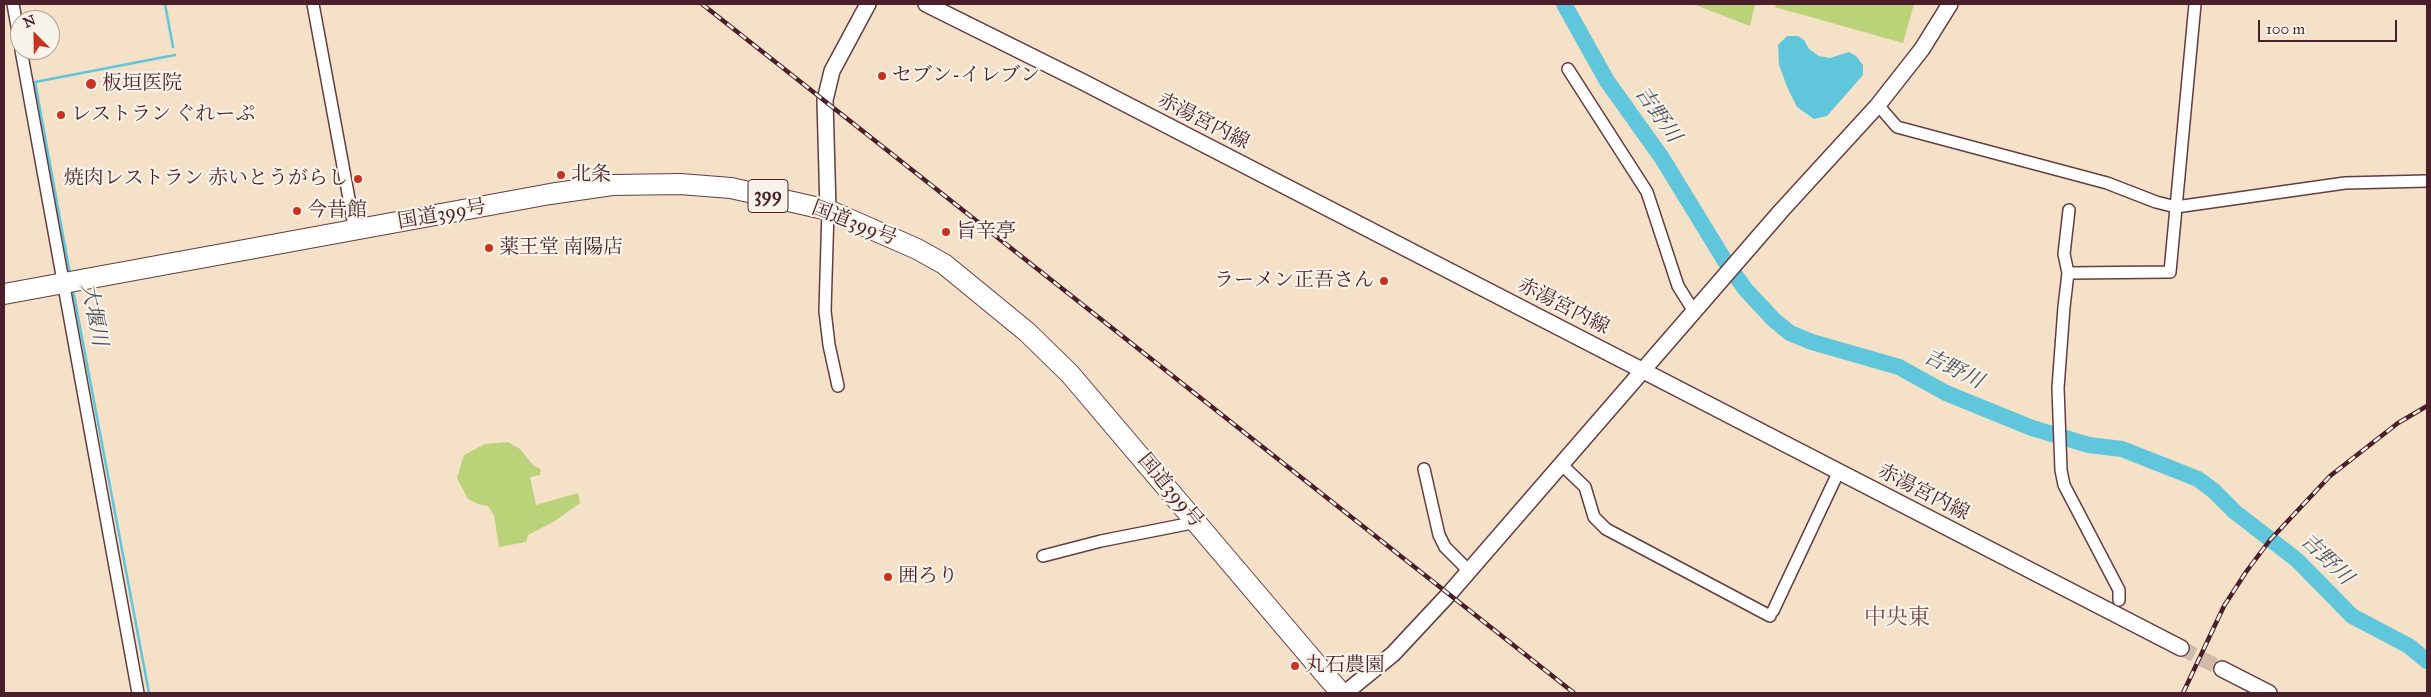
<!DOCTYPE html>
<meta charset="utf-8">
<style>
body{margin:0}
#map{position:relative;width:2431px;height:697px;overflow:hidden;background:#f4e1c7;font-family:"IM FELL Great Primer",serif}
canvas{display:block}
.frame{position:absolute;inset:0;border:5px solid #4a1f2b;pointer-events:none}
.north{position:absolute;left:10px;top:10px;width:50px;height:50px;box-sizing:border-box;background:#f7f3e8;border:1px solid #b29e9c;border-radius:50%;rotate:337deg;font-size:14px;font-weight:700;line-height:20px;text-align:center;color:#4a1f2b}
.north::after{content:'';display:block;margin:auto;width:18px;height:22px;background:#c8321e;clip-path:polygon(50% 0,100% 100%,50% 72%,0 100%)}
.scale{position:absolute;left:2258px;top:20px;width:139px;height:22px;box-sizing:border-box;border:2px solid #4a1f2b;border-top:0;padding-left:6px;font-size:15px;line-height:18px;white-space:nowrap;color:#4a1f2b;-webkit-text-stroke:4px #f7f3e8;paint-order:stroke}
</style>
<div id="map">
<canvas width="2431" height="697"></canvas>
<div class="frame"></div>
<div class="north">N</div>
<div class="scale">100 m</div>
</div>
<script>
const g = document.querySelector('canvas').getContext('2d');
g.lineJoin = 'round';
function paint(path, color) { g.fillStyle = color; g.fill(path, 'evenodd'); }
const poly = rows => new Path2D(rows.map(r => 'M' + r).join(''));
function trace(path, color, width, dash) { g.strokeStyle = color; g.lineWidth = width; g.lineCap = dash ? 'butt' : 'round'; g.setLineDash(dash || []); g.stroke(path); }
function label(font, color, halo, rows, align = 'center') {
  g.font = font + ' "IM FELL Great Primer","Noto Serif JP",serif'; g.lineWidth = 4.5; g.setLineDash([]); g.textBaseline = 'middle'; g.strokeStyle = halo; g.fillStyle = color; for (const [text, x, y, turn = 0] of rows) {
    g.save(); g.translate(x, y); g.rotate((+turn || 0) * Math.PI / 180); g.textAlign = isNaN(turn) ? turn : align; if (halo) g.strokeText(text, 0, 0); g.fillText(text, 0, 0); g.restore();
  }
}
paint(poly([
 [1693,4,1755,4,1750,26],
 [1776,4,1914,4,1903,43,1775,7],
 [508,442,520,449,534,466,541,469,540,475,530,477,536,505,578,493,580,503,555,521,528,535,526,542,499,547,494,515,488,506,478,504,468,499,457,478,464,455,485,444]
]), '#bad378');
paint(poly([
 [1787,36,1798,36,1804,40,1809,49,1819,56,1830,58,1849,52,1856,56,1863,65,1863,75,1827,116,1814,119,1797,107,1788,89,1779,65,1778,45]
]), '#5fc6db');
trace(poly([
 [165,4,173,47],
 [70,274,35,82,175,55],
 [73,290,149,693]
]), '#5fc6db', 2.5);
trace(poly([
 [1564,4,1607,81,1662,158,1725,261,1746,290,1774,320,1790,333,1812,342,1899,367,1946,393,2032,428,2089,445,2122,449,2198,479,2214,491,2235,512,2297,560,2352,616,2409,646,2427,661]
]), '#5fc6db', 16);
trace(poly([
 [2181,648,2222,669]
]), '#d2baa8', 15, [15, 8]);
const street = poly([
 [13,4,20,43],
 [313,4,355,231],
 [21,50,138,693],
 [1568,69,1647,192,1678,286,1695,313],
 [1878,105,1897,127,2107,183,2156,202,2176,207,2345,183,2427,181],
 [828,210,825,311,829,345,838,386],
 [2068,273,2064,254,2069,210],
 [1562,465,1585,487,1594,517,1606,529,1770,616],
 [1424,469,1439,535,1445,547,1469,571],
 [1043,556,1101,541,1197,522],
 [2119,600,2119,590,2064,485,2061,470,2058,388,2064,307,2068,273,2170,272,2195,4],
 [1773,611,1838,473]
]);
const secondary = poly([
 [926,4,1083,82,2181,648],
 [828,210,825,100,832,71,868,4],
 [2222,669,2269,693],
 [1345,693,1393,654,1449,594,1781,211,1878,105,1922,49,1950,4]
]);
const highway = poly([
 [4,294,550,194,612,185,680,184,731,188,828,210,917,249,944,264,1027,332,1070,374,1341,693]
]);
trace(street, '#643c42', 14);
trace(secondary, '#643c42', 18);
trace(highway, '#643c42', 22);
trace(street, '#fff', 11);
trace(secondary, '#fff', 15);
trace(highway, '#fff', 20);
const rail = poly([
 [702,4,1574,693],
 [2183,693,2224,606,2246,572,2270,540,2330,476,2398,423,2427,406]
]);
trace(rail, '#4a1f2b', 4.5);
trace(rail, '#f7f3e8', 2.5, [8]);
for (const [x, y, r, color] of [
 [882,76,5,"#c8321e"],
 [91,84,6,"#c8321e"],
 [61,115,5,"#c8321e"],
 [561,175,5,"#c8321e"],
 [358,179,5,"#c8321e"],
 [297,211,5,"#c8321e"],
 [946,232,5,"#c8321e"],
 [489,248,5,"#c8321e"],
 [1384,281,5,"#c8321e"],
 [888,577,5,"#c8321e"],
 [1295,666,5,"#c8321e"]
]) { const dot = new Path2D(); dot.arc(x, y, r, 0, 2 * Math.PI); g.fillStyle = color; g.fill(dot); trace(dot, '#f7f3e8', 2); }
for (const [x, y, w] of [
 [768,196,40]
]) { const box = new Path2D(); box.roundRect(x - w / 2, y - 16.5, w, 33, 4); g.fillStyle = '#f7f3e8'; g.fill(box); trace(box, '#4a1f2b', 1); }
label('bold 19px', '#4a1f2b', null, [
 ["399",768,196]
]);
label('20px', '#4a1f2b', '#f7f3e8', [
 ["セブン-イレブン",892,76],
 ["板垣医院",102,84],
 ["レストラン ぐれーぷ",71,115],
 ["北条",571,175],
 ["焼肉レストラン 赤いとうがらし",348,179,"right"],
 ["今昔館",307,211],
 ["旨辛亭",956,232],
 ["薬王堂 南陽店",499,248],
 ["ラーメン正吾さん",1374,281,"right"],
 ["囲ろり",898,577],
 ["丸石農園",1305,666]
], 'left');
label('20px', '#4a1f2b', '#f7f3e8', [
 ["赤湯宮内線",1203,122,27],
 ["国道399号",442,215,-10],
 ["国道399号",854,224,21],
 ["赤湯宮内線",1563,307,27],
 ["国道399号",1170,491,50],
 ["赤湯宮内線",1923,493,27]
]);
label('italic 21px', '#505160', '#f7f3e8', [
 ["吉野川",1657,115,55],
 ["大堰川",93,315,79],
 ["吉野川",1953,370,26],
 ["吉野川",2326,560,44]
]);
label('22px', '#784b4c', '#f7f3e8', [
 ["中央東",1897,619]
]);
</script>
